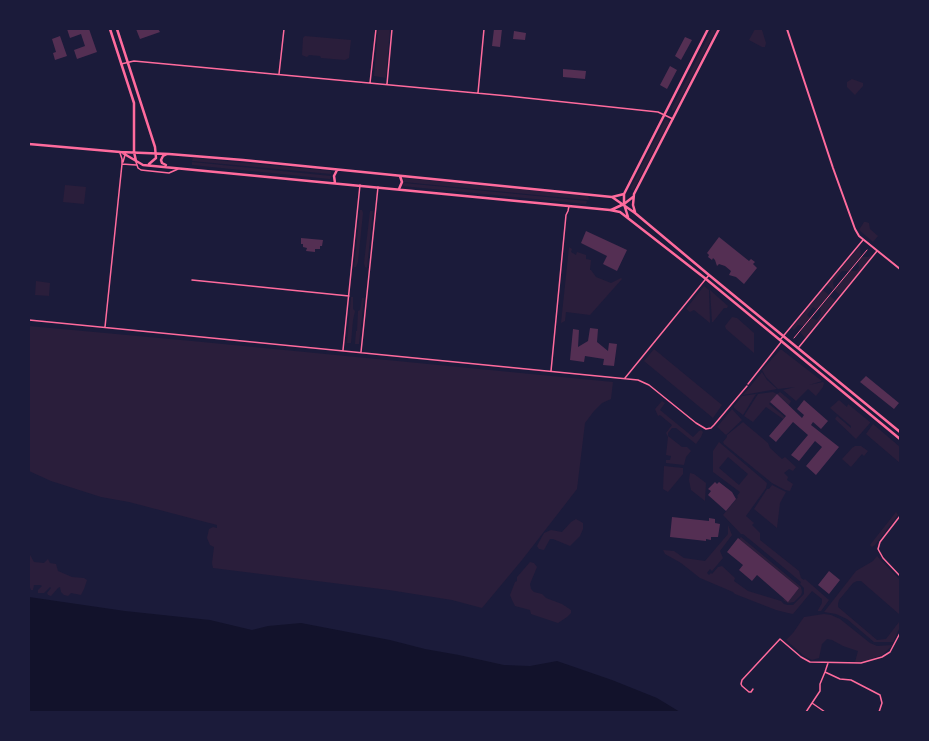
<!DOCTYPE html>
<style>
body{margin:0}
#map{position:relative;width:929px;height:741px;overflow:hidden;background:#1b1b3a;font-family:"Crimson Pro",serif}
canvas{display:block}
.frame{position:absolute;inset:0;border:30px solid #1b1b3a;pointer-events:none}
</style>
<div id="map">
<canvas width="929" height="741"></canvas>
<div class="frame"></div>
</div>
<script>
const g = document.querySelector('canvas').getContext('2d');
g.lineJoin = 'round';
function paint(path, color) { g.fillStyle = color; g.fill(path, 'evenodd'); }
const poly = rows => new Path2D(rows.map(r => 'M' + r).join(''));
function trace(path, color, width, dash) { g.strokeStyle = color; g.lineWidth = width; g.lineCap = dash ? 'butt' : 'round'; g.setLineDash(dash || []); g.stroke(path); }
paint(poly([
 [378,29,390,29,386,78,374,76],
 [712,29,715,29,716,30,675,110,672,111,672,108],
 [755,29,762,30,766,43,765,47,762,47,749,40],
 [305,36,351,40,349,58,345,60,321,58,320,56,309,55,307,57,304,56,302,55,303,38],
 [852,79,863,83,863,86,855,95,847,87,847,82],
 [665,120,668,120,669,122,633,191,630,189],
 [193,158,331,171,331,174,192,161],
 [192,162,331,176,330,179,192,165],
 [403,178,588,196,589,199,588,200,404,182],
 [404,183,587,201,586,204,402,186],
 [65,185,86,187,84,204,63,202],
 [360,210,362,210,363,213,358,262,356,267,354,267],
 [370,211,373,211,367,268,365,267,364,263],
 [864,222,866,222,869,223,870,229,878,236,873,242,859,230],
 [860,246,861,256,849,271,842,271,833,282,834,288,833,290,827,285],
 [569,247,572,249,571,252,576,255,577,252,586,255,586,259,591,260,590,270,591,270,596,277,611,283,621,278,622,279,590,315,566,312,565,321,561,323],
 [868,250,871,253,872,256,840,295,834,290,850,271,856,271,859,268,858,262,862,257,869,257,871,254],
 [36,281,50,283,49,296,35,295],
 [704,286,709,290,710,323,694,310,690,312,686,309],
 [710,290,728,306,727,308,724,308,713,322,712,322],
 [823,290,829,295,817,310,813,307,807,315,810,318,803,326,798,325,794,330,792,328],
 [830,296,835,300,805,338,800,332,811,318,817,320,821,314,820,308],
 [351,297,353,297,353,309,355,311,353,320,351,343,347,343],
 [362,298,364,298,359,344,355,344,356,331,357,331,358,311,360,310],
 [732,317,737,318,754,333,754,353,726,329,725,326],
 [29,326,192,341,613,382,611,399,602,403,594,411,585,423,577,489,522,560,482,608,452,600,389,590,213,568,212,563,214,547,210,545,207,538,209,529,213,527,217,528,217,525,129,502,101,497,51,481,29,471],
 [654,349,722,405,713,418,644,361],
 [780,350,782,350,822,381,809,385,823,382,824,383,823,387,816,396,808,389,796,401,783,390,795,387,778,389,766,377,762,370],
 [762,372,767,380,777,389,743,395],
 [773,392,777,394,780,392,791,401,789,405,777,394,769,404,785,417,783,419,766,407,753,422,744,416,758,394],
 [756,394,743,415,734,408,734,406,742,396],
 [839,400,847,407,848,404,870,422,870,423,856,439,835,419,837,416,851,428,851,426,830,408],
 [662,401,665,403,660,410,693,437,699,431,701,430,703,432,701,437,696,444,676,428,672,428,668,433,668,436,682,447,687,447,691,451,686,457,684,465,666,463,666,460,670,460,671,456,666,455,668,437,666,433,672,425,660,415,658,416,655,409],
 [732,409,742,420,726,435,717,427],
 [743,422,768,443,770,448,782,459,785,457,796,467,793,471,789,469,784,473,788,477,787,480,793,484,790,491,785,490,772,483,724,444,723,442,727,437,727,435],
 [873,424,900,447,900,463,866,434],
 [719,442,767,483,766,488,746,516,754,523,752,525,760,533,760,540,799,571,801,578,804,580,805,579,829,600,821,611,818,611,818,610,822,603,822,599,812,591,793,614,788,613,776,610,735,594,733,592,700,578,681,563,665,554,663,550,674,551,684,558,705,561,728,534,728,525,732,535,720,551,723,558,712,571,710,569,707,573,709,575,711,573,712,574,718,567,722,566,735,578,734,581,748,591,781,601,784,604,788,605,793,605,804,594,804,588,800,584,801,582,759,547,743,534,741,534,723,515,738,497,737,496,740,492,713,472,713,451],
 [728,457,748,474,739,485,719,468],
 [855,446,861,446,868,451,864,456,862,454,851,467,842,459,852,448],
 [664,466,683,468,683,474,668,492,663,489],
 [690,473,694,474,706,483,705,501,691,490,689,480],
 [772,485,786,492,780,503,777,528,754,509,767,489,769,489],
 [896,512,898,515,875,545,872,547,870,545],
 [576,519,583,523,583,529,580,536,570,546,553,539,550,539,544,550,539,549,537,546,539,542,544,533,551,530,562,532,571,522],
 [741,537,801,587,802,592,801,595,794,602,788,603,783,600,784,599,788,601,799,588,739,539],
 [29,553,34,562,44,563,48,559,50,563,56,564,58,571,72,577,84,578,87,580,84,589,81,595,71,593,68,596,64,595,61,592,60,587,58,588,51,596,48,595,47,593,51,588,50,587,44,593,38,593,38,590,42,586,40,585,34,585,33,590,31,590,29,585],
 [877,556,900,580,900,627,893,642,874,642,847,619,836,614,824,612,856,571,873,561],
 [857,581,861,581,899,614,899,622,886,639,877,640,838,607,838,604,839,600,853,583],
 [530,562,534,563,537,567,530,584,531,589,534,592,542,594,546,598,562,604,571,610,571,613,567,617,558,623,531,614,530,610,515,606,512,600,510,595,515,582,517,581,517,577],
 [824,614,831,615,840,619,870,643,877,646,893,645,882,655,864,662,855,662,858,651,843,646,832,640,827,639,822,644,819,658,812,660,804,656,786,640,793,633,804,617]
]), '#2a1e3b');
paint(poly([
 [29,597,125,611,210,620,252,630,268,626,301,623,390,640,425,649,459,655,504,665,530,666,557,661,612,680,657,698,680,712,29,712]
]), '#12122b');
paint(poly([
 [67,29,89,29,97,52,77,59,74,50,85,46,81,34,70,38],
 [136,29,158,29,160,32,140,39],
 [494,29,502,29,500,47,492,46],
 [514,31,526,33,525,40,513,39],
 [60,36,67,56,55,60,53,53,56,52,52,39],
 [685,37,692,40,681,60,675,56],
 [670,66,677,70,667,89,660,85],
 [563,69,586,71,585,79,563,77],
 [586,231,627,250,617,271,603,264,607,256,581,243],
 [719,237,749,261,751,259,755,262,753,264,757,268,744,284,736,277,729,275,731,271,725,266,719,264,717,266,715,260,713,258,712,260,708,257,709,255,707,253],
 [301,238,323,240,322,246,320,246,320,249,315,249,315,252,306,251,307,248,303,247,303,244,301,244],
 [590,328,598,329,597,342,608,351,609,343,617,344,614,366,603,365,604,359,585,356,584,362,570,360,573,329,579,330,578,347,588,341],
 [866,376,899,403,894,409,860,382],
 [777,394,802,418,804,415,797,409,804,400,828,421,821,429,813,422,811,425,839,447,816,475,806,466,822,447,815,441,799,461,791,455,808,435,793,422,776,442,769,436,786,416,770,402],
 [715,482,717,484,719,482,732,492,736,499,726,511,708,495,711,491,708,489],
 [672,517,709,521,709,518,715,519,715,523,720,524,718,537,711,537,711,540,706,539,706,541,670,537],
 [738,538,799,588,788,602,757,575,752,581,739,570,743,565,727,552],
 [829,571,840,580,829,594,818,585]
]), '#542f53');
trace(poly([
 [794,338,867,250]
]), '#ff6b9d', 1);
trace(poly([
 [121,64,134,61,508,96,658,112,673,119],
 [279,74,284,29],
 [370,83,376,29],
 [387,84,392,29],
 [478,93,484,29],
 [123,162,125,155],
 [136,162,138,168,141,170,169,173,178,169],
 [122,164,136,165],
 [192,280,349,296],
 [29,320,638,380,649,385,696,423,706,429,711,428,714,425,747,386],
 [105,327,122,164,122,159,120,153],
 [780,340,863,240],
 [799,347,877,251],
 [343,350,360,185],
 [361,352,378,187],
 [551,371,566,215,568,211,569,206],
 [625,378,709,275],
 [748,384,782,341],
 [900,516,880,542,878,549,883,558,900,576],
 [825,672,840,679,851,680,880,695,882,703,879,712],
 [753,689,751,692,749,692,742,686,741,684,742,680,780,639,801,657,810,662,861,663,882,657,890,652,900,633],
 [812,703,825,712],
 [806,712,820,691,820,684,825,672,828,663]
]), '#ff6b9d', 1.5);
trace(poly([
 [787,29,833,168,855,229,859,236,900,269]
]), '#ff6b9d', 2);
trace(poly([
 [110,29,134,103,134,152,136,161],
 [117,29,155,147,156,158,149,164],
 [29,144,120,152,169,154,243,160,612,197,635,213,709,275,900,432],
 [121,152,143,165,610,210,620,212,706,279,900,439],
 [166,165,162,163,161,160,163,156,167,154],
 [335,183,334,176,337,170],
 [399,189,402,182,400,176],
 [612,197,624,194],
 [611,210,624,204,633,197],
 [635,212,633,205,634,194,719,29],
 [628,217,624,204,624,194,708,29]
]), '#ff6b9d', 2.5);
</script>
